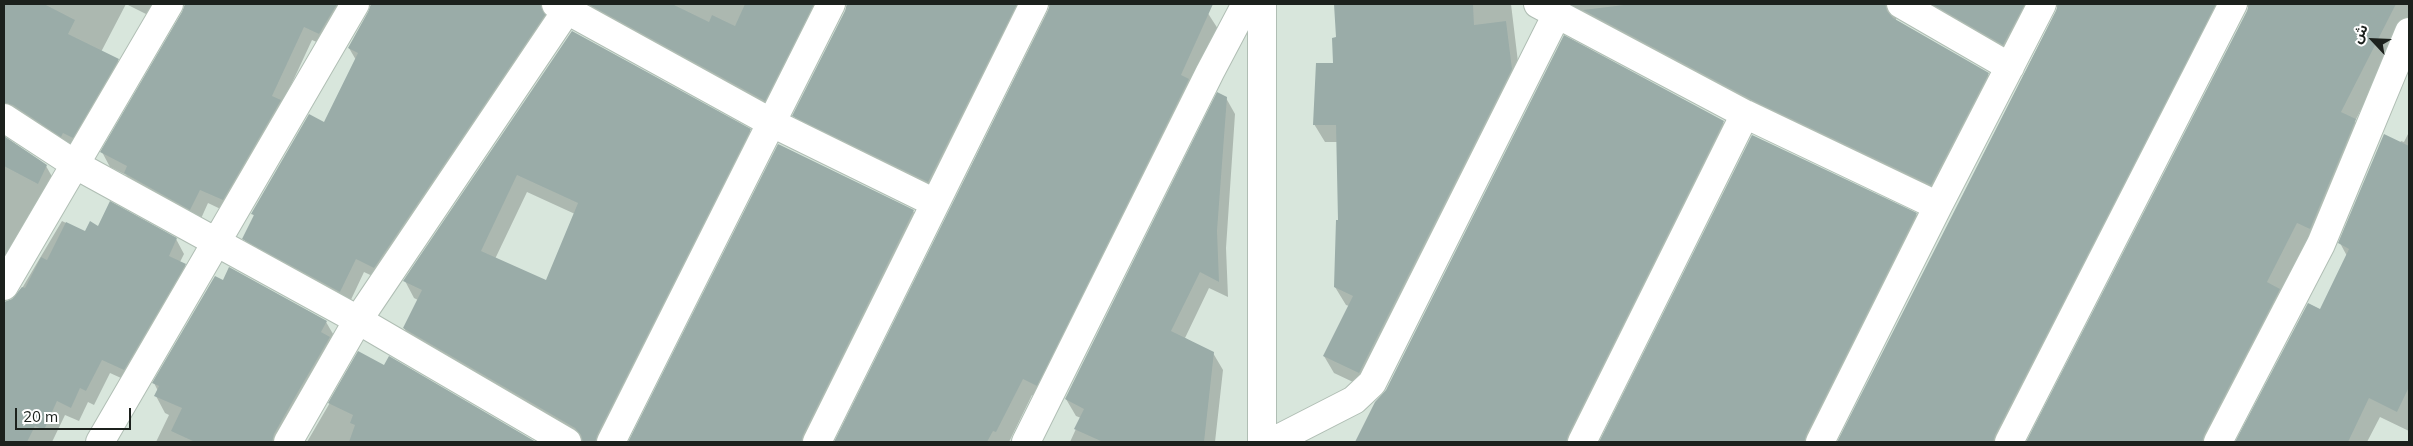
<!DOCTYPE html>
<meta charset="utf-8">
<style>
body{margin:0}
#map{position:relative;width:2413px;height:446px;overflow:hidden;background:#d8e6dc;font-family:Mulish,"Noto Sans Arabic",sans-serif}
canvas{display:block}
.frame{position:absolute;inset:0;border:5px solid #1c211d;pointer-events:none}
.north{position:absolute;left:2348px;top:15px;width:50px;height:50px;-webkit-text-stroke:4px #fff;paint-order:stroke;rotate:295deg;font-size:14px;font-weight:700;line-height:20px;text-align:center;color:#1c211d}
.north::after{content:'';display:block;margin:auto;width:18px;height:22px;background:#1c211d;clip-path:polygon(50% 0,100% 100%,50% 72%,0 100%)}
.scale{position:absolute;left:15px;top:408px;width:116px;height:22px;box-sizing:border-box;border:2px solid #1c211d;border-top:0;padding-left:6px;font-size:15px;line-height:18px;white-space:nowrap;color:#1c211d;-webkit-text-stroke:4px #fff;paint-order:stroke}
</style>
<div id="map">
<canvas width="2413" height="446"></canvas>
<div class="frame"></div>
<div class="north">ش</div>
<div class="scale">20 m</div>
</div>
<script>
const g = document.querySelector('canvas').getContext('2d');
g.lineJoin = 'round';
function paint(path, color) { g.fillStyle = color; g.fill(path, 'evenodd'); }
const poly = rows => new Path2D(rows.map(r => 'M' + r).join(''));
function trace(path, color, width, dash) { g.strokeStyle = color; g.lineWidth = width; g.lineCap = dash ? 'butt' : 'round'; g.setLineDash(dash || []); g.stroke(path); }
paint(poly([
 [4,4,172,4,158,20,126,4,101,52,118,60,126,74,81,151,4,119],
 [183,4,358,4,328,47,312,40,231,214,208,203,199,223,133,187,126,175,110,167,102,152,184,12,186,5],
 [369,4,559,4,383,281,364,272,348,306,252,253,244,239,254,216,253,214,325,123,356,60,349,48,370,12,372,4],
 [580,4,831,4,773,114,596,17,589,5],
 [847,4,1202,4,1218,29,1046,402,1032,395,1009,442,836,442,1050,6,1044,5,938,199,804,133,794,116,846,11],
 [1335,4,1511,4,1521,87,1370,390,1334,373,1324,356,1349,306,1346,305,1335,287,1339,221,1337,142,1325,142,1314,124,1334,64,1338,39],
 [1556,4,2409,4,2409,37,2390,54,2355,121,2365,138,2320,246,2307,240,2281,292,2219,442,2028,442,2248,12,2249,7,2243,6,2010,442,1839,442,2058,7,2051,6,2014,62,1897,14,1896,20,1988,74,1998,92,1941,202],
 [572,32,750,130,760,147,611,442,581,442,414,345,404,328,418,300,414,298,405,281],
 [527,192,575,214,546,282,495,259],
 [1226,98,1235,114,1226,248,1228,297,1209,288,1185,338,1213,353,1223,370,1215,442,1070,442,1081,418,1076,416,1066,399],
 [1723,122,1734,139,1583,442,1357,442,1376,402],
 [2409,132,2409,431,2380,417,2367,442,2237,442,2309,304,2321,310,2347,256,2340,243,2401,141,2404,142],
 [1753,136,1916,214,1926,232,1821,442,1601,442],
 [4,138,46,166,54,180,4,283],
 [779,145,913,211,923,228,817,442,630,442],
 [62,221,86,233,99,227,176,239,184,254,180,262,185,265,193,279,132,383,110,373,94,405,88,402,79,421,65,415,52,442,4,442,4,303,13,300,18,295],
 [326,322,336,339,289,442,156,442,169,415,165,413,156,396,158,391,154,383],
 [359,353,385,367,389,358,534,442,307,442]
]), '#0003');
paint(poly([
 [4,4,44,4,75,20,68,34,119,59,73,138,63,133,61,137,13,105,4,103],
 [185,4,337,4,319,34,304,27,272,96,281,100,223,200,200,190,190,210,124,173,127,166,100,152,182,12],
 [371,4,540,4,545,15,374,268,356,259,340,292,242,239,254,215,251,214,309,114,324,122,358,53,348,48,368,12],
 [588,4,672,4,709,22,712,15,735,26,745,4,814,4,765,101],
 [847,4,1017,4,928,182,792,116,845,11],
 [1050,4,1213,4,1181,75,1189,79,1037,386,1023,379,996,432,993,431,987,442,834,442,1048,11],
 [1334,4,1473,4,1474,25,1506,21,1512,69,1359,373,1323,356,1353,296,1334,287,1336,220,1338,220,1336,125,1313,125,1316,63,1333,63,1332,38,1336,37],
 [1632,4,1885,4,1887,11,1893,18,1989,73,1931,185,1752,100,1583,10],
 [1932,4,2025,4,2003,45],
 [2058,4,2216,4,1995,435,1993,442,1837,442,2056,11],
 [2249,4,2396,4,2341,112,2356,119,2310,229,2297,223,2267,282,2280,289,2204,435,2202,442,2026,442,2247,11],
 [572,31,751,129,597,435,595,442,583,442,581,435,575,428,403,328,422,290,403,281],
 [517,175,578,203,546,280,481,251],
 [1564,35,1724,121,1568,435,1566,442,1355,442,1375,402,1386,390],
 [1217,92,1227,97,1217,231,1219,282,1200,272,1171,331,1214,352,1204,442,1103,442,1074,429,1084,409,1065,399],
 [2384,134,2409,146,2409,387,2397,412,2369,398,2348,442,2235,442,2308,303,2320,309,2349,249,2338,243],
 [1752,135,1917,213,1806,435,1804,442,1599,442],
 [4,136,47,165,38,184,4,166],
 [778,144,914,210,803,435,801,442,628,442],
 [110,201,177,238,169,256,186,264,124,370,102,360,86,391,80,388,71,408,57,401,44,430,35,426,27,442,4,442,4,302,12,299,22,287,25,288,41,257,47,260,66,222,85,231,90,221,98,226],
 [229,267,327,321,321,332,330,337,299,390,274,434,272,442,195,442,171,431,182,408,154,396,159,386,152,383,215,276,223,280],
 [358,351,384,365,389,356,536,442,349,442,355,425,350,423,353,415,328,403]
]), '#9aaca8');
const minor = poly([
 [556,4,772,123,935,203],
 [1538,4,1745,114,1938,206],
 [1901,4,2010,67],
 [4,118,76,165,358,320,567,442],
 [4,286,169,4],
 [100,442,355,4],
 [288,442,358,320,571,4],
 [611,442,831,4],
 [817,442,1034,4],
 [1026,442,1210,72,1246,4],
 [1262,442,1262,4],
 [1272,442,1354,400,1372,383,1557,14],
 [1582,442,1745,114],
 [1820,442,1938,206,2042,4],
 [2009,442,2233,4],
 [2218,442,2321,244,2409,32]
]);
trace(minor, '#b0beb4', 30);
trace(minor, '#fff', 28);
</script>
